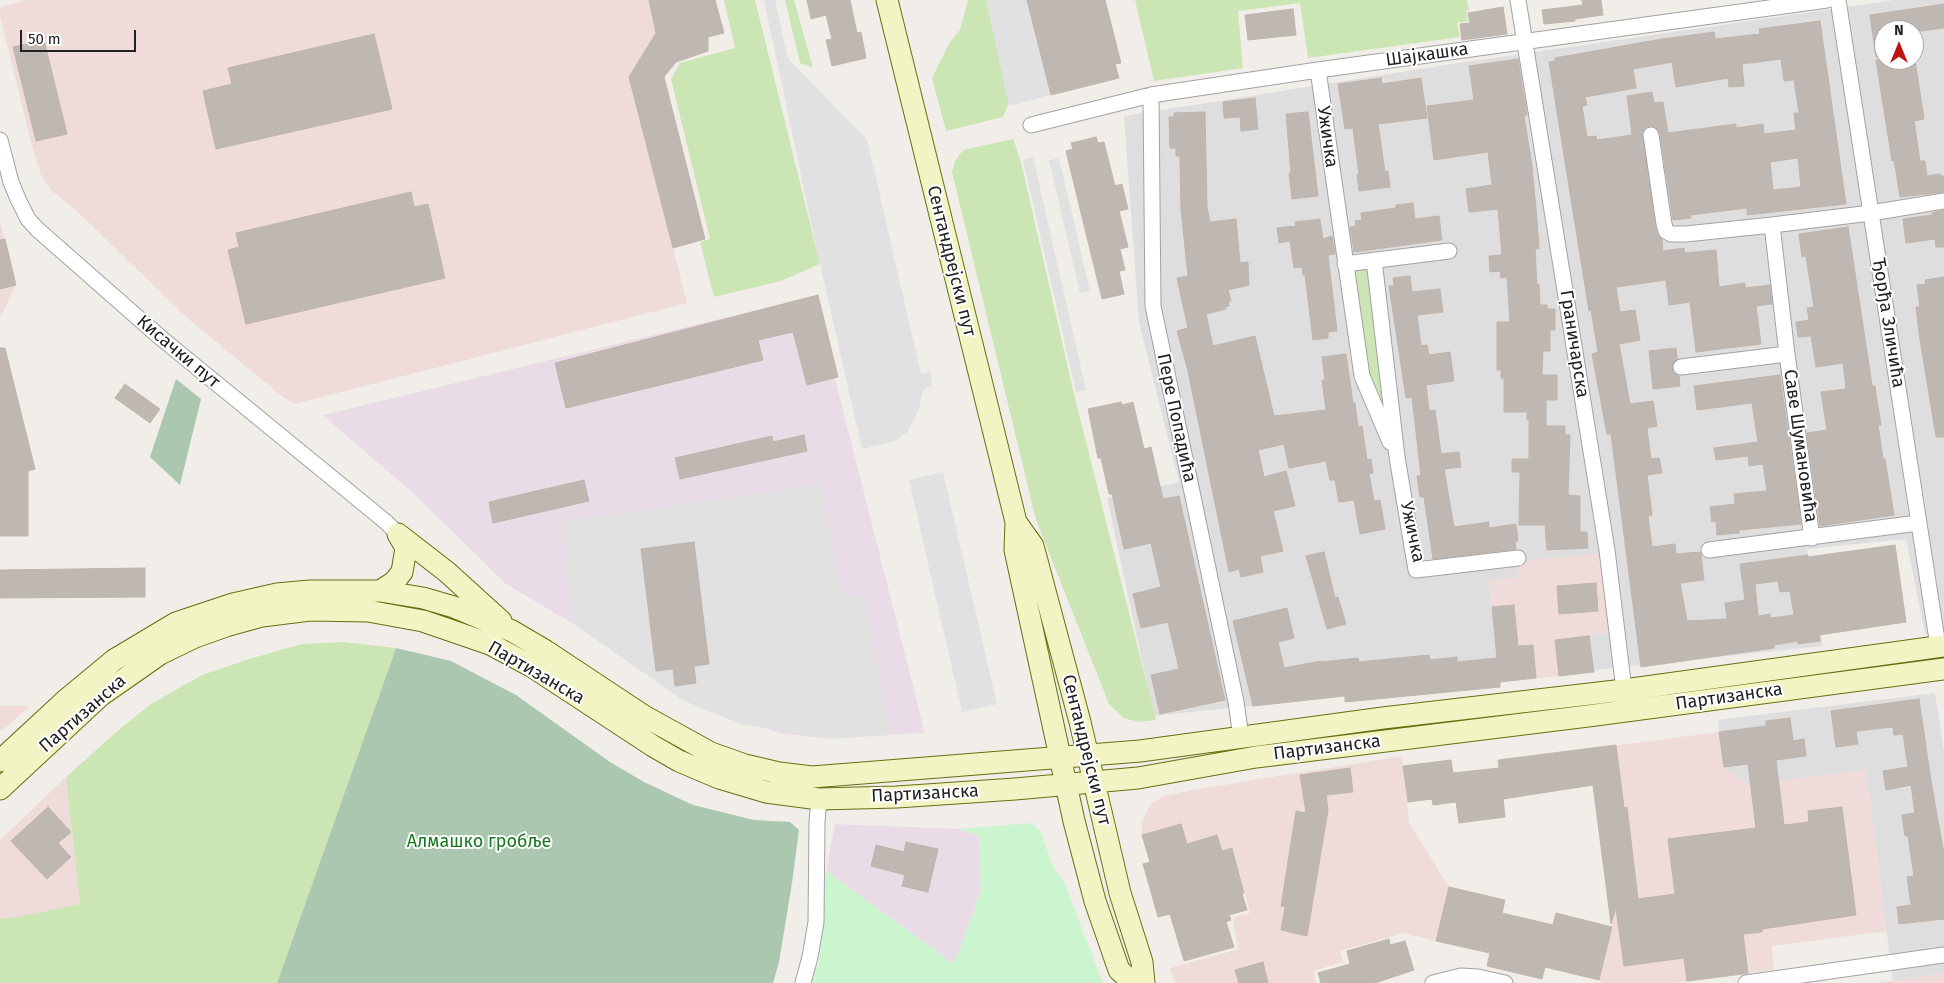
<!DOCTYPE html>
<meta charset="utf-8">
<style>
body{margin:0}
#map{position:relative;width:1944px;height:983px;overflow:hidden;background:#f1eee9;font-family:"Fira Sans",sans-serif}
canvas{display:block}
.north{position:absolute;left:1874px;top:20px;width:50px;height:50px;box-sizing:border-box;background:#fff;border:1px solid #a6a6a6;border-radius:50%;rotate:0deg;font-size:14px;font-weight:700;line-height:20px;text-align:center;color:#212121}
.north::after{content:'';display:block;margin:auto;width:18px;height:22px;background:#be1414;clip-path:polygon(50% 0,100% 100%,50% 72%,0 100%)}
.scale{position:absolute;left:20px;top:30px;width:116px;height:22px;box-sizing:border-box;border:2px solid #212121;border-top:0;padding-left:6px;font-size:15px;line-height:18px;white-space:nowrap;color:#212121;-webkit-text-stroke:4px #fff;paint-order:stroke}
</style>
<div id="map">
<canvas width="1944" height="983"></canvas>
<div class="north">N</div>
<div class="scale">50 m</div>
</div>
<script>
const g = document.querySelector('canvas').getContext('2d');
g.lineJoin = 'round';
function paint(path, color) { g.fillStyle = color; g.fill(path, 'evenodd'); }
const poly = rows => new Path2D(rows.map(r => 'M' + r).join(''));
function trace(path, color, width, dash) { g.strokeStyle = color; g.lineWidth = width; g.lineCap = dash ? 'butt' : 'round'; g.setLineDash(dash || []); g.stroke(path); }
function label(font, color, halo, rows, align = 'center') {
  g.font = font + ' "Fira Sans",sans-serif'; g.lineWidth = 4; g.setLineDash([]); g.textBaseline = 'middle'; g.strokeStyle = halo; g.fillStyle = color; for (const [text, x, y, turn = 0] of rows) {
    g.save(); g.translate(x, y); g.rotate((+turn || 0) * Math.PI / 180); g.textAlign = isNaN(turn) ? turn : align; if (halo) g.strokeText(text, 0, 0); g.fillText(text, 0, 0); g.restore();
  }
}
paint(poly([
 [1895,0,1944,0,1944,631,1925,634,1906,539,1807,549,1823,646,1154,716,1107,498,1179,482,1139,322,1124,116,1452,64],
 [1884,30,1914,30,1914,60,1884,60],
 [1935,693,1944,752,1944,973,1893,981,1866,770,1750,785,1724,767,1718,720]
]), '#dfdede');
paint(poly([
 [28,0,715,0,724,33,708,37,676,62,664,77,705,239,673,248,687,303,295,404,283,397,186,317,81,215,51,190,41,175,31,142,0,16,0,7],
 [0,221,16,285,0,318],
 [1600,554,1610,633,1555,640,1559,676,1499,682,1488,580,1518,577,1518,561],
 [0,706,30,706,0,732],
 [1719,732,1724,767,1750,785,1866,770,1887,931,1772,946,1774,970,1673,983,1602,983,1599,980,1612,927,1596,808,1596,748],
 [1402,756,1409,823,1449,887,1436,941,1403,933,1340,951,1343,962,1313,971,1316,983,1175,983,1170,968,1239,949,1233,924,1235,917,1250,913,1233,848,1222,851,1217,835,1187,844,1142,835,1142,821,1150,805,1164,796,1193,790],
 [66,777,80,904,11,918,0,919,0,840],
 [1944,973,1944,983,1877,983]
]), '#efdbda');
paint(poly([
 [818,295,838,377,835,379,925,733,821,738,780,733,756,725,682,696,644,673,582,629,506,584,415,495,323,415],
 [835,824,958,829,979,835,981,891,954,964,826,871]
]), '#e9dce6');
paint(poly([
 [724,0,755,0,820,264,781,281,714,297,700,242,710,239,671,79,680,63,735,48],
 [785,0,794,0,813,68,800,63],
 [968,0,988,0,1012,95,1003,117,946,131,932,78,950,42,960,30],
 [1135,0,1467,0,1469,10,1466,10,1468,21,1457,23,1460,37,1308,58,1300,3,1238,11,1243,68,1154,81],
 [1013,139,1021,162,1073,390,1156,720,1139,722,1123,718,1109,704,1036,520,952,172,955,161,963,150],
 [1371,266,1390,433,1366,375,1351,268],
 [343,642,396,648,277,983,0,983,0,919,11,918,80,904,66,777,121,728,151,704,202,675,249,659,302,644]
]), '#cce5b4');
paint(poly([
 [176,379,201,399,180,485,150,457],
 [396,648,451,661,516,695,610,762,644,782,693,805,754,820,790,822,799,830,792,883,779,962,773,983,277,983]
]), '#acc7b0');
paint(poly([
 [1032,823,1040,831,1053,866,1064,882,1103,983,811,983,819,961,821,947,826,871,954,964,981,891,979,835,958,829]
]), '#cbf5cf');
paint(poly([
 [764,0,775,0,788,59,867,139,921,374,931,372,932,386,923,390,919,409,908,431,895,441,862,449,817,251],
 [986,0,1027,0,1051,95,1009,106],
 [1033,157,1086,390,1076,392,1023,160],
 [1059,158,1090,291,1080,293,1049,160],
 [943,472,997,704,962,712,909,480],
 [821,484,841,594,865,596,890,735,831,739,741,724,684,701,573,623,562,522]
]), '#e1e1e1');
const building = poly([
 [649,0,715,0,724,33,708,37,708,51,676,62,664,77,705,239,673,248,629,77,656,33,649,0],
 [807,0,850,0,857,33,861,32,866,58,832,66,826,40,832,39,826,15,811,19,807,0],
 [1027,0,1105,0,1121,63,1115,64,1119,78,1051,95,1027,0],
 [1582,0,1601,0,1603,15,1575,19,1575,21,1544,24,1542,10,1583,5,1582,0],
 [1944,4,1944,28,1914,32,1914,30,1884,30,1884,57,1876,57,1870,15,1944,4],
 [1503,7,1507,34,1462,40,1460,24,1470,23,1468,13,1503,7],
 [1293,9,1296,35,1248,40,1245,15,1293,9],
 [1820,21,1846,204,1747,215,1747,208,1690,215,1691,218,1673,220,1660,133,1655,127,1650,126,1646,127,1642,132,1655,225,1657,234,1662,239,1663,251,1684,248,1685,253,1716,250,1719,287,1745,283,1745,288,1770,285,1772,304,1756,306,1761,344,1696,352,1690,302,1669,305,1666,280,1616,287,1620,312,1635,310,1640,340,1619,344,1630,404,1653,401,1657,426,1647,428,1651,459,1659,458,1662,473,1647,475,1652,515,1648,516,1652,547,1675,544,1676,554,1700,552,1701,554,1704,580,1680,583,1687,621,1727,619,1725,603,1745,600,1740,564,1808,555,1808,557,1895,545,1906,622,1819,635,1820,641,1798,644,1798,641,1774,645,1774,648,1641,667,1611,434,1607,434,1592,354,1598,352,1591,310,1589,311,1549,62,1555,61,1555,58,1662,39,1714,32,1715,39,1760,34,1759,29,1820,21],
 [1781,59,1784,81,1794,80,1799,113,1794,113,1796,130,1764,134,1763,124,1736,128,1736,124,1668,133,1663,102,1654,103,1652,92,1627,96,1632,135,1597,140,1596,136,1587,137,1582,106,1587,105,1585,97,1636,88,1633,69,1672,62,1676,87,1728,78,1729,87,1744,86,1742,64,1781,59],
 [1798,158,1801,187,1773,190,1770,162,1798,158],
 [1778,581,1780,592,1790,591,1794,615,1770,618,1770,614,1758,616,1755,584,1778,581],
 [374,34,392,109,216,149,203,91,232,84,228,68,374,34],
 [44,40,67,134,36,141,13,47,44,40],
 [1518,59,1527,115,1524,116,1532,166,1537,220,1539,249,1535,249,1537,285,1539,284,1540,305,1547,305,1547,309,1555,309,1555,330,1550,330,1550,351,1543,351,1542,375,1557,375,1557,400,1546,400,1546,426,1565,426,1565,435,1570,435,1568,495,1580,496,1580,532,1587,532,1588,548,1547,550,1545,525,1519,525,1520,472,1512,472,1512,459,1529,459,1529,420,1527,420,1527,412,1504,412,1504,378,1501,378,1501,370,1497,370,1497,322,1510,322,1507,277,1501,278,1500,271,1490,272,1489,256,1502,255,1498,209,1469,212,1466,189,1492,185,1488,152,1434,160,1427,106,1474,100,1469,66,1518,59],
 [1876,60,1915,60,1924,119,1914,121,1920,161,1925,161,1927,176,1940,174,1941,176,1944,176,1944,192,1900,197,1894,160,1892,161,1876,60],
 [1381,78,1382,84,1421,78,1427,118,1378,124,1385,172,1388,171,1390,187,1359,191,1357,175,1359,175,1353,128,1345,129,1338,84,1381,78],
 [1255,98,1258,129,1241,131,1240,117,1224,118,1223,102,1255,98],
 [1205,112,1207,207,1210,222,1236,219,1240,263,1248,262,1249,285,1228,290,1231,301,1228,301,1229,306,1225,307,1226,309,1206,314,1213,346,1255,336,1274,416,1326,410,1322,380,1325,380,1322,357,1346,354,1353,403,1355,403,1358,427,1362,426,1367,460,1371,459,1373,473,1369,474,1374,501,1380,500,1385,529,1360,534,1354,500,1339,502,1335,480,1330,480,1326,461,1289,468,1284,444,1258,450,1264,477,1286,471,1295,506,1273,511,1283,551,1260,556,1263,572,1241,577,1239,569,1229,572,1188,371,1177,331,1188,328,1177,278,1188,276,1181,210,1180,156,1176,156,1176,148,1170,148,1169,117,1174,117,1174,113,1205,112],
 [1308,112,1318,196,1292,199,1289,173,1291,173,1286,114,1308,112],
 [1096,137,1098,143,1104,142,1115,186,1122,184,1128,209,1119,211,1128,247,1120,249,1125,270,1119,271,1124,294,1102,299,1066,151,1073,149,1071,143,1096,137],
 [411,192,414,207,428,204,445,278,246,324,228,250,239,247,236,233,411,192],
 [1413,203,1415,219,1439,216,1442,240,1354,252,1350,227,1356,226,1355,221,1362,220,1361,213,1396,208,1396,205,1413,203],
 [1944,210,1944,247,1936,247,1935,239,1906,243,1903,219,1932,215,1932,213,1944,210],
 [1320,219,1323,239,1332,236,1335,254,1328,255,1337,331,1328,332,1328,338,1313,340,1305,275,1303,275,1302,267,1294,268,1290,241,1279,243,1277,228,1296,226,1295,222,1320,219],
 [1848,227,1871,378,1872,386,1875,386,1876,394,1881,425,1878,425,1883,459,1885,459,1894,515,1820,526,1807,433,1827,430,1821,392,1846,389,1843,363,1816,367,1811,336,1798,337,1796,322,1809,320,1807,308,1814,307,1806,256,1802,257,1799,234,1848,227],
 [5,239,16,285,0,289,0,240,5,239],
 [1410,276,1412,292,1440,289,1443,312,1417,315,1421,346,1427,345,1429,355,1450,352,1454,381,1426,385,1429,411,1435,410,1441,454,1459,452,1461,467,1444,469,1454,527,1489,522,1489,528,1516,524,1518,541,1515,541,1516,549,1433,559,1424,497,1420,497,1417,476,1421,475,1412,397,1406,398,1389,286,1394,286,1393,278,1410,276],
 [1944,277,1944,437,1936,437,1919,333,1916,307,1920,307,1917,285,1926,284,1925,280,1944,277],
 [818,295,838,377,807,385,793,332,758,340,763,360,566,408,555,363,818,295],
 [0,348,5,348,35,469,28,471,28,536,0,536,0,348],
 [1676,348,1677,359,1673,363,1672,368,1674,373,1679,376,1680,386,1653,389,1649,351,1676,348],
 [1780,375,1801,524,1739,530,1739,533,1717,535,1716,521,1712,522,1710,507,1735,504,1734,494,1767,491,1763,464,1749,466,1748,456,1716,460,1714,448,1758,442,1752,403,1697,410,1694,386,1780,375],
 [125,384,160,409,150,423,115,398,125,384],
 [1121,402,1122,405,1133,402,1144,449,1151,447,1163,499,1179,496,1225,700,1160,714,1151,675,1179,669,1168,622,1141,628,1133,594,1161,587,1151,543,1124,549,1112,494,1109,494,1101,458,1098,458,1088,409,1121,402],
 [804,435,807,451,680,479,675,458,772,436,773,442,804,435],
 [584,480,589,501,493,523,489,502,584,480],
 [694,542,709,664,694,666,696,683,675,686,673,669,656,671,641,549,694,542],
 [1324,552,1335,598,1338,597,1346,624,1327,629,1306,556,1324,552],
 [145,568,145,597,0,598,0,570,145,568],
 [1596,583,1598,611,1559,614,1557,586,1596,583],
 [1514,605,1518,646,1533,645,1536,678,1500,682,1500,687,1345,702,1345,696,1253,706,1233,621,1287,608,1294,638,1278,642,1284,668,1321,661,1321,662,1358,658,1359,662,1429,655,1430,660,1457,657,1457,662,1497,658,1492,607,1514,605],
 [1589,636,1594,672,1559,676,1555,640,1589,636],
 [1919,699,1931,781,1944,854,1944,919,1899,924,1897,907,1911,905,1907,877,1914,876,1908,836,1905,836,1902,815,1915,813,1911,785,1886,790,1883,771,1908,767,1903,734,1894,735,1893,727,1856,731,1858,744,1836,747,1831,711,1919,699],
 [1790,718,1793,741,1804,739,1806,756,1776,760,1784,825,1809,822,1808,811,1842,807,1856,915,1762,929,1762,932,1743,934,1748,973,1743,974,1687,981,1684,958,1624,966,1616,908,1611,924,1593,785,1503,799,1505,817,1459,823,1456,802,1433,805,1432,799,1408,802,1403,766,1451,760,1453,773,1499,768,1498,760,1616,745,1624,808,1627,807,1638,899,1675,894,1668,839,1756,828,1748,764,1724,767,1719,732,1766,726,1766,721,1790,718],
 [1350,768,1353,792,1326,795,1328,810,1307,936,1281,930,1285,907,1281,906,1296,811,1306,813,1300,775,1350,768],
 [48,807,71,832,58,843,71,857,47,879,11,841,48,807],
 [1181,824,1187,844,1217,835,1222,851,1232,848,1244,893,1242,894,1247,910,1229,915,1231,920,1226,922,1234,947,1184,961,1170,914,1158,917,1143,864,1150,862,1142,835,1181,824],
 [906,842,938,849,928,892,902,886,905,875,871,866,876,845,904,852,906,842],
 [1449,887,1505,900,1502,913,1553,925,1556,913,1612,927,1599,980,1545,967,1542,979,1487,966,1490,953,1436,941,1449,887],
 [1389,939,1390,945,1405,941,1414,970,1375,983,1321,983,1318,973,1350,964,1347,951,1389,939],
 [1263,962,1268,983,1239,983,1235,970,1263,962]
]);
paint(building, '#beb7b2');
trace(building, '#c1b5ac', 1);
const street = poly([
 [1518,0,1607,550,1624,690],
 [1838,0,1938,646],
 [1318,70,1362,376,1390,442],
 [1151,95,1153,306,1236,702,1241,737],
 [1031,125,1151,95,1318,70,1827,0],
 [1651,135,1664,224,1666,231,1671,234,1686,234,1772,225],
 [0,140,11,182,18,199,28,219,37,229,161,338,386,522,398,534],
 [1374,260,1397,457,1416,570,1518,558],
 [1345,264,1449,251],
 [1681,367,1787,354],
 [1812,538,1787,354,1772,225,1871,213,1944,201],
 [1709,550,1918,523],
 [803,983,810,957,816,922,817,822,819,799],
 [1433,983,1461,976,1478,977,1505,983],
 [1746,983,1944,955]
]);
const secondary = poly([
 [887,0,1016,522,1015,550,1074,821,1095,901,1119,970,1133,983],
 [1016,522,1033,546,1080,722,1120,893,1142,962,1144,983],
 [398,534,447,572,501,621],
 [380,591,394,582,402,572,406,548,398,534],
 [0,761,68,698,114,660,176,623,233,604,277,594,310,591,380,591,423,598,454,607,512,631,546,651,644,716,711,753,745,765,779,773,812,777,1140,751,1383,718,1624,690,1944,646],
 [0,789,100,696,160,654,195,637,226,626,262,616,310,610,368,611,423,621,490,644,531,666,653,746,679,761,719,778,766,792,819,799,897,797,1015,789,1138,778,1256,757,1588,716,1944,669]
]);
trace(street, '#a2a2a2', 17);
trace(secondary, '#667010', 23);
trace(street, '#fff', 15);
trace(secondary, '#f2f4c3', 21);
label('18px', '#212121', '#fff', [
 ["Шајкашка",1427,55,-8],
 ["Ужичка",1327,137,82],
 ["Сентандрејски пут",951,261,76],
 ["Ђорђа Зличића",1888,323,81],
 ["Граничарска",1574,344,81],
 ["Кисачки пут",178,352,40],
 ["Пере Попадића",1176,418,78],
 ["Саве Шумановића",1800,446,82],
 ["Ужичка",1412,532,78],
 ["Партизанска",536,673,30],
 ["Партизанска",1729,697,-8],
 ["Партизанска",83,714,-41],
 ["Партизанска",1327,748,-7],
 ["Сентандрејски пут",1086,750,76],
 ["Партизанска",925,794,-3]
]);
label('18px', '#17771f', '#fff', [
 ["Алмашко гробље",479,842]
]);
</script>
